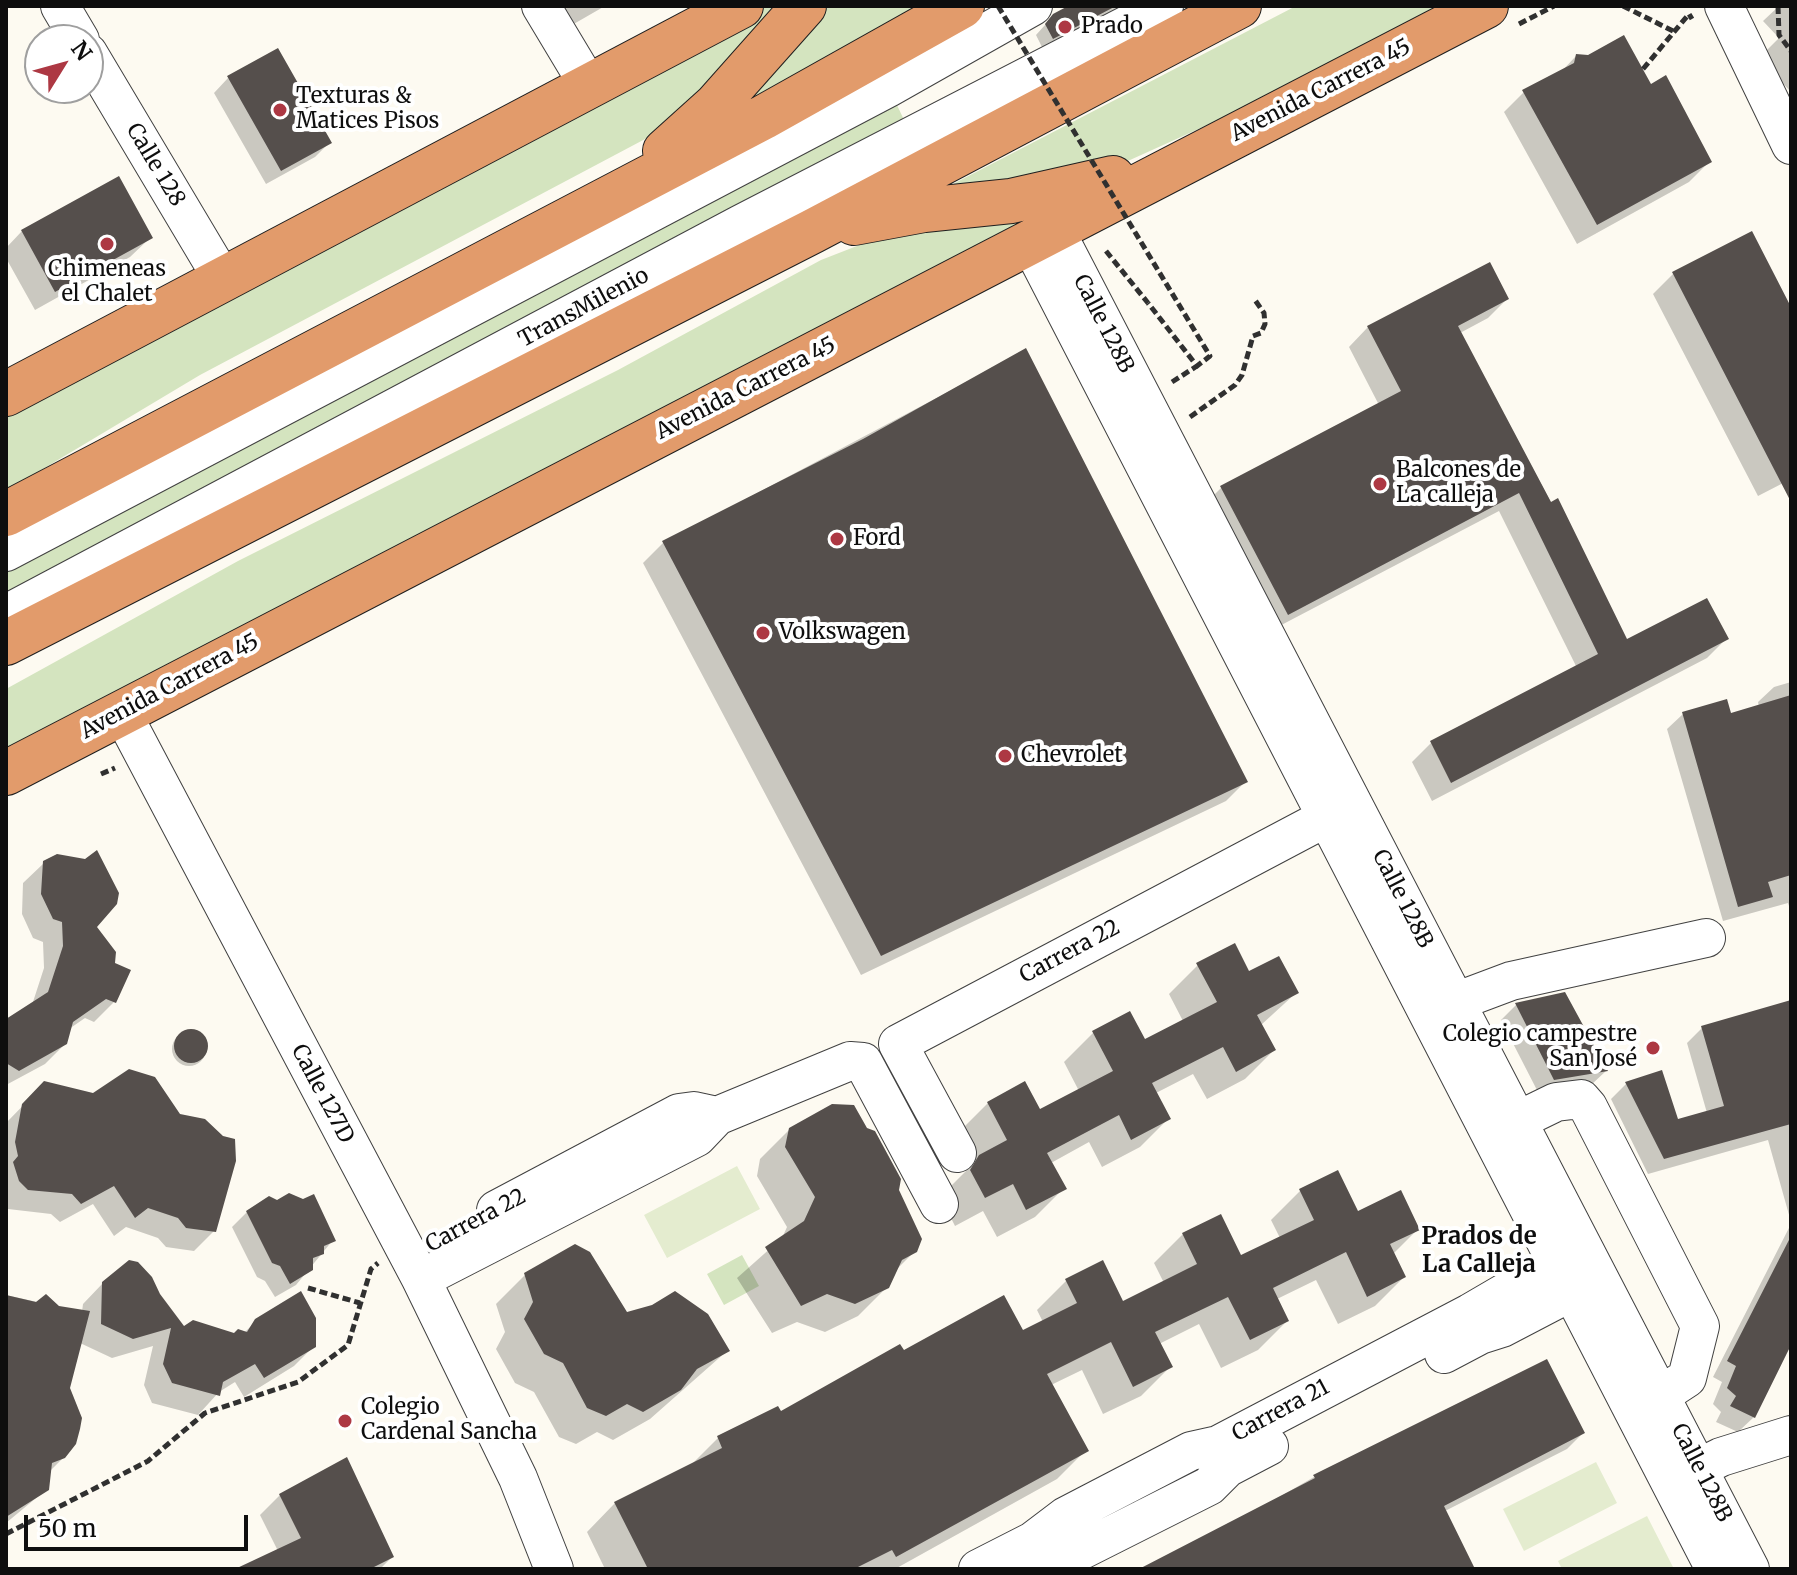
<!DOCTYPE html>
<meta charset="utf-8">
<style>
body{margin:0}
#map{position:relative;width:1797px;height:1575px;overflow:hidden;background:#fdfaf1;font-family:Merriweather,serif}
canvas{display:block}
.frame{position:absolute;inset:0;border:8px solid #0e0e0e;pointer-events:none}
.north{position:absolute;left:24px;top:24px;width:80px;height:80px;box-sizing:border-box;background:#fff;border:2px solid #9f9f9f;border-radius:50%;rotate:53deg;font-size:22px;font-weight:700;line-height:32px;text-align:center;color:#0e0e0e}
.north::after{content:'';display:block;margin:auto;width:28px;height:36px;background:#ad3843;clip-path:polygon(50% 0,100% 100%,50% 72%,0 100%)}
.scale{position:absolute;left:24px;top:1515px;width:224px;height:36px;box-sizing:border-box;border:4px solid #0e0e0e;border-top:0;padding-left:10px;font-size:24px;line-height:28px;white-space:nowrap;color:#0e0e0e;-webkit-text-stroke:6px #fff;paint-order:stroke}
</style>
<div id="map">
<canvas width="1797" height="1575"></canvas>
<div class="frame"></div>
<div class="north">N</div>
<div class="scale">50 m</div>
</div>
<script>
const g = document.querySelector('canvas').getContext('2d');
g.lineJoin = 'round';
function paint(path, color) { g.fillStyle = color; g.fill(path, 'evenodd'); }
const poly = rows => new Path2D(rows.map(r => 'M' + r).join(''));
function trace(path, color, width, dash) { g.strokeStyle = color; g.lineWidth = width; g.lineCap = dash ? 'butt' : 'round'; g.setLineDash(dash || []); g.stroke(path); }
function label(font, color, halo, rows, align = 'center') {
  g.font = font + ' Merriweather,serif'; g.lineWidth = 8; g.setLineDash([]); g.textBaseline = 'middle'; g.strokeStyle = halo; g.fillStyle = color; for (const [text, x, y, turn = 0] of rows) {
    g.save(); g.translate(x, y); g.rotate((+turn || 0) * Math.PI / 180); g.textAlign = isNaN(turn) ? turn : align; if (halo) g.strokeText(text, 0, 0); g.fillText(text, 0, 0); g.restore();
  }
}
paint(poly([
 [768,6,773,6,725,71,688,110,647,138,200,375,6,491,6,410],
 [826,6,918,6,750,101],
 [1296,6,1452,6,1245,108,1130,160,1074,176,1009,183,953,184],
 [895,101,906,124,6,603,6,566],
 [1045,209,843,317,6,750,6,689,238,561,618,370,821,260,903,228],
 [742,1255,759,1286,724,1305,707,1274]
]), '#d4e4bf');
paint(poly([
 [737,1166,760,1209,667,1258,644,1215],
 [1596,1462,1617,1503,1524,1551,1503,1509],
 [1647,1516,1674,1569,1562,1569,1558,1561]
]), '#e4eccf');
paint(poly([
 [561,6,605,6,572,25],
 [1072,6,1127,6,1042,47,1036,35,1054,15],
 [1779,6,1791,6,1791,92,1759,58,1779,38,1763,21],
 [1576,56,1650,86,1709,162,1689,182,1577,244,1504,112,1524,92,1560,73],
 [228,78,330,142,315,157,266,184,214,93],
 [22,231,150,238,130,257,35,310,6,258,6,248],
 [1673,274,1791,311,1791,479,1758,496,1653,294],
 [1507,299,1488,318,1460,333,1626,642,1726,639,1707,658,1432,801,1412,762,1431,743,1577,668,1499,511,1268,632,1202,507,1221,488,1379,405,1349,347,1368,327],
 [1025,351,1246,781,1226,801,861,975,643,563,663,543],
 [1791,682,1791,912,1788,903,1723,921,1667,729,1683,714,1730,715,1759,707,1758,702,1774,687],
 [44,863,94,926,113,965,128,971,114,1002,94,1022,85,1018,69,1029,66,1043,45,1064,6,1085,6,1022,32,1005,44,968,43,942,33,938,22,914,23,883],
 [1198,965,1249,974,1296,993,1261,1025,1274,1050,1245,1079,1207,1099,1193,1074,1156,1093,1169,1118,1140,1147,1102,1167,1089,1142,1051,1163,1064,1188,1035,1217,997,1237,983,1211,955,1226,942,1200,950,1187,975,1162,959,1132,988,1103,1039,1112,1079,1091,1064,1062,1093,1033,1144,1042,1183,1021,1169,994],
 [1564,994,1606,1071,1591,1085,1539,1094,1501,1020,1516,1005],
 [1791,1002,1791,1222,1768,1140,1648,1174,1611,1099,1626,1084,1677,1122,1707,1113,1687,1043,1702,1028],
 '172 1049a17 17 0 1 1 34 0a17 17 0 1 1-34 0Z',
 [45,1083,179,1115,222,1138,214,1231,194,1251,166,1247,158,1238,126,1227,114,1236,93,1204,60,1222,51,1214,8,1209,6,1123],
 [790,1129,897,1190,915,1251,895,1271,888,1286,858,1316,825,1332,797,1322,772,1333,737,1278,782,1238,787,1227,757,1176,760,1159],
 [1300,1191,1357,1213,1418,1229,1393,1254,1404,1277,1375,1306,1338,1324,1316,1280,1277,1299,1287,1321,1258,1350,1221,1368,1199,1324,1159,1344,1170,1367,1141,1396,1103,1414,1082,1370,1051,1385,1086,1450,1057,1479,895,1569,605,1569,587,1532,615,1503,690,1466,718,1438,777,1408,780,1413,903,1353,1022,1333,1043,1322,1037,1310,1066,1281,1123,1304,1164,1283,1154,1263,1183,1234,1240,1258,1280,1238,1271,1220],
 [277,1202,333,1240,296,1285,275,1297,265,1281,257,1277,232,1227,247,1212],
 [1791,1224,1791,1343,1754,1417,1738,1432,1716,1422,1721,1412,1713,1404,1722,1382,1713,1377],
 [525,1275,626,1314,727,1351,650,1419,613,1440,597,1432,576,1444,559,1437,534,1392,515,1383,496,1349,505,1332,496,1304],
 [103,1283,158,1295,183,1329,234,1335,244,1333,256,1321,314,1346,294,1366,244,1397,235,1382,219,1392,198,1415,152,1403,144,1385,153,1346,112,1358,80,1343,68,1388,64,1457,49,1472,47,1489,6,1523,6,1295,82,1312,83,1304],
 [1583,1433,1567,1449,1445,1511,1474,1569,1154,1569,1314,1477],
 [280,1495,392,1557,380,1569,240,1569,278,1551,260,1515]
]), '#0003');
paint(poly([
 [1068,6,1116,6,1053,39,1045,24,1053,14],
 [1624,35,1651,84,1666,75,1712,162,1597,225,1522,90,1574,63,1576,54,1588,55],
 [278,48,332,143,281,171,227,76],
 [119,176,153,238,55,292,21,230],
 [1752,231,1791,307,1791,502,1672,272],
 [1490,262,1509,299,1458,326,1551,502,1558,498,1627,639,1707,598,1729,639,1451,783,1430,741,1598,654,1519,493,1288,615,1220,486,1401,391,1367,326],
 [1026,348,1248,782,881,956,662,541,863,439],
 [1791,695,1791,875,1768,882,1773,897,1738,907,1682,712,1727,699,1731,713],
 [97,850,119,893,117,904,97,927,116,952,115,963,131,970,116,1003,106,999,73,1022,67,1044,19,1071,6,1063,6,1019,48,992,63,946,62,922,53,919,41,894,43,861,57,854,85,859],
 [1235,943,1249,971,1279,956,1299,993,1257,1015,1276,1050,1236,1072,1223,1047,1152,1083,1171,1119,1131,1140,1119,1115,1047,1153,1067,1189,1026,1210,1013,1184,985,1198,970,1170,979,1155,1007,1140,987,1102,1025,1081,1040,1109,1113,1071,1092,1031,1130,1011,1145,1039,1217,1002,1196,963],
 [1565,992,1608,1071,1554,1080,1515,1003],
 [1791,1000,1791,1124,1664,1159,1625,1082,1662,1070,1678,1119,1724,1106,1701,1026],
 '174 1046a17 17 0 1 1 34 0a17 17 0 1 1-34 0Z',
 [129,1069,155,1077,180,1114,205,1119,223,1136,235,1139,236,1161,216,1232,186,1228,178,1218,148,1208,135,1218,114,1186,81,1204,72,1194,28,1190,19,1181,13,1162,18,1156,15,1142,22,1104,44,1081,93,1093],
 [832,1104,854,1105,867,1128,875,1131,901,1179,899,1190,922,1239,917,1252,902,1260,889,1288,855,1304,827,1294,801,1306,765,1247,804,1221,815,1197,785,1147,789,1128],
 [1338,1170,1358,1211,1401,1190,1420,1230,1390,1244,1406,1277,1367,1297,1346,1252,1273,1288,1289,1321,1250,1340,1228,1297,1155,1332,1173,1367,1133,1387,1111,1342,1047,1374,1089,1451,896,1557,892,1550,854,1569,648,1569,614,1502,722,1448,717,1436,778,1406,781,1411,900,1344,904,1350,1004,1295,1023,1330,1077,1303,1065,1279,1103,1260,1123,1301,1197,1264,1182,1233,1221,1214,1241,1255,1314,1220,1299,1189],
 [289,1193,303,1199,314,1194,336,1241,324,1246,324,1254,313,1258,313,1270,290,1284,280,1266,272,1263,246,1211,269,1196,277,1200],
 [1791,1236,1791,1345,1755,1418,1730,1406,1736,1396,1727,1388,1736,1366,1727,1361],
 [575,1244,590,1252,627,1312,652,1305,675,1291,708,1314,730,1351,697,1369,681,1390,643,1412,627,1404,606,1416,587,1408,563,1363,544,1354,524,1319,533,1302,524,1273],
 [129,1260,138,1262,152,1277,160,1294,184,1326,193,1320,234,1333,238,1329,247,1332,255,1319,301,1291,316,1318,316,1347,264,1378,255,1364,223,1382,220,1396,172,1383,163,1364,171,1328,133,1339,101,1324,102,1282],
 [46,1294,59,1306,90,1311,70,1388,82,1418,80,1429,76,1444,65,1458,52,1463,49,1490,6,1517,6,1295,36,1302],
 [1547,1359,1585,1433,1444,1506,1475,1569,1139,1569,1315,1478,1313,1475],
 [347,1457,394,1557,370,1569,235,1569,301,1538,279,1494]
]), '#554f4c');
const minor = poly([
 [60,6,80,40],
 [541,6,589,86],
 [1724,6,1791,145],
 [88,53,222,278],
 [1054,228,1750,1569],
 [1029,241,1715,1569],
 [6,552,888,88,1033,6],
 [6,614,741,224,1164,6],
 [122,713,421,1279,518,1478,554,1569],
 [1455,1002,1511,981,1706,938],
 [1517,1121,1556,1102,1581,1099,1588,1107,1700,1326,1687,1378,1661,1395],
 [957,1153,898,1044,1350,805],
 [496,1210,679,1113,694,1111,717,1116],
 [421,1279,697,1137,717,1116,850,1061,863,1062,939,1204],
 [1444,1354,1480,1335,1502,1328,1592,1281],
 [1699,1468,1721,1457,1791,1435],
 [978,1569,1033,1541,1066,1516,1191,1451,1218,1445,1470,1313,1578,1250],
 [1033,1569,1084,1549,1209,1486,1227,1468,1269,1446]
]);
const highway = poly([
 [665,151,716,105,804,6],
 [854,223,924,210,1011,201,1113,178],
 [6,394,741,6],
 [6,514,764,117,962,6],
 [6,643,813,231,1239,6],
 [6,773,1486,6]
]);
trace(minor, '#414141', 40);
trace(highway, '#1f1f1f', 46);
trace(poly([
 [1623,6,1675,32],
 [1778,6,1779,35,1791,51],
 [1519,24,1554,6],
 [1643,69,1689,14,1692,19],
 [1106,251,1148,303],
 [1172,382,1197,366],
 [1190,417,1235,385,1242,375,1253,336,1261,333,1265,324,1264,313,1255,300],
 [101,774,115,768],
 [308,1288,360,1303],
 [6,1534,148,1461,205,1413,298,1382,348,1345,371,1269,378,1263]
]), '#303030', 5, [8, 4]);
trace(minor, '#fff', 38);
trace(highway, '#e29b6b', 44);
trace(poly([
 [998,6,1210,356,1197,366,1148,303]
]), '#303030', 5, [8, 4]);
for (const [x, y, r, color] of [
 [1065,27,8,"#ad3843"],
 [280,110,8,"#ad3843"],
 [107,244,8,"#ad3843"],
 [1380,484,8,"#ad3843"],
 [837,539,8,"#ad3843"],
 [763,633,8,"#ad3843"],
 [1005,756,8,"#ad3843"],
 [1653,1048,8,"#ad3843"],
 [345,1421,8,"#ad3843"]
]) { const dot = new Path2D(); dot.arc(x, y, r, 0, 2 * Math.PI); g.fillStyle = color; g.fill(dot); trace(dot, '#fff', 3); }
label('22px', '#0e0e0e', '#fff', [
 ["Prado",1081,27],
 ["Texturas &",296,97],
 ["Matices Pisos",296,122],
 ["Chimeneas",107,270,"center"],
 ["el Chalet",107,295,"center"],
 ["Balcones de",1396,471],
 ["La calleja",1396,496],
 ["Ford",853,539],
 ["Volkswagen",779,633],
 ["Chevrolet",1021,756],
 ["Colegio campestre",1637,1035,"right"],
 ["San José",1637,1060,"right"],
 ["Colegio",361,1408],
 ["Cardenal Sancha",361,1433]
], 'left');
label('22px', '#0e0e0e', '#fff', [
 ["Avenida Carrera 45",1321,91,-27],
 ["Calle 128",155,165,59],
 ["TransMilenio",584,308,-28],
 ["Calle 128B",1103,324,63],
 ["Avenida Carrera 45",746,389,-27],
 ["Avenida Carrera 45",170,687,-28],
 ["Calle 128B",1402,899,63],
 ["Carrera 22",1070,952,-28],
 ["Calle 127D",322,1094,62],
 ["Carrera 22",476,1221,-28],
 ["Carrera 21",1281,1411,-28],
 ["Calle 128B",1701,1473,63]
]);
label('bold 24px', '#0e0e0e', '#fff', [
 ["Prados de",1479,1237],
 ["La Calleja",1479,1265]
]);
</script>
